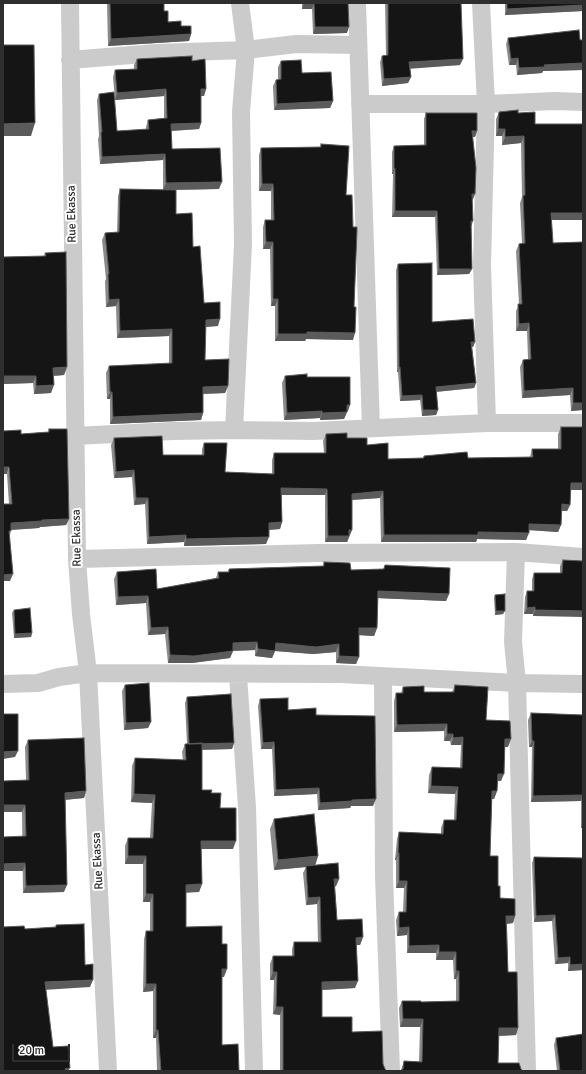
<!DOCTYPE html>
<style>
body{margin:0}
#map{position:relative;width:586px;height:1074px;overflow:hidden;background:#fff;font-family:Signika,sans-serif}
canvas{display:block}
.frame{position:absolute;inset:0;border:4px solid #2e2e2e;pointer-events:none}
.scale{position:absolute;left:12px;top:1044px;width:58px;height:18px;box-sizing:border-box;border:2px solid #2e2e2e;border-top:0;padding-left:5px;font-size:12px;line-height:14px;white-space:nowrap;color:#2e2e2e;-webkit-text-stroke:3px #fff;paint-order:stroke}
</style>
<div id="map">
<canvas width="586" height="1074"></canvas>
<div class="frame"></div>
<div class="scale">20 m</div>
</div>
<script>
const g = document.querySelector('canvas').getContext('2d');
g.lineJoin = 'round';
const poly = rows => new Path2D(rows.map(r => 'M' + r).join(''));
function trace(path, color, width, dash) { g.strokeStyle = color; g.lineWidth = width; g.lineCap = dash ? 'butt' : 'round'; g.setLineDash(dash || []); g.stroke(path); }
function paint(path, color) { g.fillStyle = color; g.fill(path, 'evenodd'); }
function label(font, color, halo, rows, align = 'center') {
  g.font = font + ' Signika,sans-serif'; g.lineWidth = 4; g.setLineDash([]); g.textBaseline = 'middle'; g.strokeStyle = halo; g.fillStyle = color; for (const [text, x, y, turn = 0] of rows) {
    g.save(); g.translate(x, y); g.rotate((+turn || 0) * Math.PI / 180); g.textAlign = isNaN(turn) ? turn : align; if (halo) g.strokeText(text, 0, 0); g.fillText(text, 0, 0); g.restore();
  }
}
trace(poly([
 [70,3,77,559,81,614,88,673,108,1071],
 [357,3,371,428],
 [481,3,486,104,482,265,487,423],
 [70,60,156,53,246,50,296,44,358,45],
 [360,104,486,104,555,101,583,102],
 [234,430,243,244,241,112,246,50,240,3],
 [75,436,173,431,234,430,313,431,487,423,583,423],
 [516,552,513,642,517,683,527,1071],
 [77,559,319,553,516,552,583,557],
 [238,675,247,807,254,1071],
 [383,677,384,876,391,1071],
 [3,684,38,683,59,677,88,673,341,674,517,683,583,684]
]), '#cbcbcb', 18);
paint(poly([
 [107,3,164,3,164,11,168,22,181,26,191,34,189,41,108,46],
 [302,3,348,3,347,33,313,34,312,9,302,9],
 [385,3,461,3,460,65,410,68,411,77,408,83,382,86,380,62,382,56,386,55],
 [505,3,583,3,583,11,505,15],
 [508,38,583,40,583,70,543,71,542,73,517,75,516,65,509,65,506,44],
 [137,59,192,61,206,89,204,96,201,96,201,123,199,129,171,131,172,149,219,189,176,190,176,214,193,247,204,303,218,326,205,327,205,360,228,386,225,393,203,394,203,413,201,420,110,424,110,399,107,399,106,373,109,366,169,364,169,336,117,338,116,306,106,307,105,281,106,279,102,240,105,233,117,232,118,196,120,189,163,190,163,160,100,164,98,139,99,136,97,100,99,94,117,131,146,130,146,127,148,120,164,118,164,96,115,100,113,77,115,70,134,69,134,65],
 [281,61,302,73,333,101,330,108,274,110,273,86,276,80,278,80,278,67],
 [499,112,518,113,535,124,583,124,583,220,551,220,553,243,583,242,583,410,571,411,570,395,522,398,520,367,523,360,528,359,527,331,516,331,516,311,519,304,516,251,519,244,522,243,520,203,522,197,521,143,502,145,502,136,496,136,496,119],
 [426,113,477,131,475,137,473,137,475,194,473,199,472,200,471,227,472,269,469,274,437,275,435,217,392,217,393,174,392,174,392,152,394,146,424,145,424,119],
 [321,144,346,195,353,340,306,339,305,341,275,341,275,306,271,306,270,249,263,249,263,227,265,220,271,220,271,191,259,191,259,155,261,148,320,147],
 [45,253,67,367,64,375,54,376,51,393,34,394,33,383,3,384,3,257,44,256],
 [398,264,432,322,475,342,473,347,472,347,476,383,474,388,436,392,438,410,436,415,422,416,420,400,400,401,398,372,397,372,396,270],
 [285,376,307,377,348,411,347,412,344,419,320,420,320,418,284,420,282,383],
 [561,427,583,427,583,488,582,490,571,490,570,505,567,511,562,511,561,525,558,532,529,530,526,540,477,539,476,542,381,542,380,498,352,500,352,530,347,542,325,542,325,495,282,495,282,522,280,529,269,530,266,544,184,546,184,542,147,544,145,504,134,505,132,477,114,478,111,445,114,438,163,455,202,455,202,449,204,443,225,472,272,474,272,460,274,453,324,453,323,441,326,434,347,438,367,445,388,459,423,458,424,456,468,458,530,457,532,449,558,449,558,434],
 [49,429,69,519,66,525,40,527,39,528,11,530,10,535,10,581,3,581,3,504,9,504,7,474,21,434,48,432],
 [563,560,583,561,533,616,533,614,524,614,525,597,527,591,532,591,532,579,534,573,560,573,560,566],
 [324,562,351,570,383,569,385,565,449,594,446,601,378,598,377,628,374,636,359,635,359,657,356,664,336,663,336,652,313,654,275,651,272,658,255,656,255,650,233,651,230,658,192,663,168,663,165,634,148,635,146,603,116,605,114,579,117,572,157,589,216,578,218,572,228,572,229,569,323,566],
 [495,595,503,614,495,615,494,598],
 [14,610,32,633,31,637,14,638,12,613],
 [125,685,151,722,148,728,124,730,122,691],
 [455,685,486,720,508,747,505,747,501,781,497,781,497,791,494,799,492,799,490,856,500,898,515,916,513,923,507,924,508,972,518,1028,516,1035,499,1036,498,1063,521,1069,401,1070,404,1061,419,1062,420,1027,400,1027,399,1008,402,1001,421,1002,456,1001,456,979,454,979,453,960,436,960,436,953,407,953,407,935,397,936,396,920,399,912,403,912,404,888,396,888,396,860,395,860,397,839,399,832,441,834,441,828,444,820,454,820,455,794,428,793,429,775,432,767,460,768,461,745,451,745,450,741,444,741,444,731,394,732,394,701,396,693,401,693,403,687,424,692,452,692],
 [187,697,234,743,232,749,202,750,202,790,211,793,220,808,233,849,201,849,202,884,199,892,186,892,186,927,222,944,224,977,222,977,222,1045,239,1071,157,1071,156,1038,153,1038,153,991,143,992,144,939,146,931,150,931,150,902,143,902,143,864,125,864,125,846,128,838,150,838,152,803,131,802,132,766,135,758,183,760,182,752,185,744,187,744,185,703],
 [260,699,288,710,316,715,373,806,351,806,350,808,318,810,317,794,274,796,272,749,261,749,258,706],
 [531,713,583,715,583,828,581,828,581,801,531,802,532,747,529,747,528,720],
 [28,740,86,791,84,798,65,800,64,892,23,893,22,812,26,780,25,747],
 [274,819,318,856,315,865,339,879,336,886,335,887,337,920,363,937,360,945,357,945,355,988,322,990,322,1017,352,1032,383,1064,385,1069,387,1071,280,1071,280,1015,273,1014,274,980,270,980,270,964,273,956,292,956,292,949,294,942,318,942,317,904,306,905,303,873,306,867,274,870,270,829],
 [583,855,583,970,568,971,568,963,555,964,552,921,534,922,532,863,534,857,582,858],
 [556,1038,583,1071,557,1071,554,1045]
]), '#8a8a8a');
paint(poly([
 [304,3,314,3,312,9,302,9],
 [583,5,583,11,505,15,507,9],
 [315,27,349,27,347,33,313,34],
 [191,34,189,41,108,46,111,39],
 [518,58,516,65,509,65,511,59],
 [463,59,460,65,407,69,409,62],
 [583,63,583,70,543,71,542,73,517,75,519,68,544,65],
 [411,77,408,83,382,86,384,79],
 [166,89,164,96,115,100,117,93],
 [201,89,206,89,204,96,198,96],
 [333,101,330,108,274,110,277,104],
 [35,123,31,136,3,136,3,124],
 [201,123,199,129,169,131,171,124],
 [498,129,505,129,502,136,496,136],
 [472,131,477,131,475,137,470,137],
 [524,136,521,143,502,145,505,137],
 [165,154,163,160,100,164,102,157],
 [394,168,395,168,393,174,392,174],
 [222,182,219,189,163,190,166,183],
 [262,184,273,184,271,191,259,191],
 [472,194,475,194,473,199,470,200],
 [395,211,437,211,435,217,392,217],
 [551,213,583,213,583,220,548,220],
 [471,221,473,221,471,227],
 [266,242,273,242,270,249,263,249],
 [439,269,472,269,469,274,437,275],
 [119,299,116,306,106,307,109,300],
 [273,299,278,299,275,306,271,306],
 [220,319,218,326,203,327,206,320],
 [529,323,527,331,516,331,519,324],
 [172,329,169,336,117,338,120,331],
 [307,332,355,333,353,340,306,339,305,341,275,341,278,334],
 [471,342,475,342,473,347,469,347],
 [67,367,64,375,50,376,53,368],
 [399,367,400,367,398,372,397,372],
 [3,376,36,376,33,383,3,384],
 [476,383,474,388,434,392,436,387],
 [54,385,51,393,34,394,36,386],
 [228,386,225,393,200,394,203,387],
 [573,388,570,395,522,398,524,391],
 [110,392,112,392,110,399,107,399],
 [422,395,420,400,400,401,402,396],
 [573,403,583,403,583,410,571,411],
 [347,405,350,405,348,411,344,412],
 [423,410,438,410,436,415,422,416],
 [322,411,320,418,284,420,287,413],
 [347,412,344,419,320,420,322,413],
 [203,413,201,420,110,424,113,417],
 [3,467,9,467,7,474,3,474],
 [134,470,132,477,114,478,116,472],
 [571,483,583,483,582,490,569,490],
 [281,488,327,489,325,495,279,495],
 [383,491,380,498,350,500,352,494],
 [136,498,148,498,145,504,134,505],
 [562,504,570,505,567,511,560,511],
 [69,519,66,525,40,527,39,528,8,530,11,523,42,520],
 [282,522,280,529,266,530,269,523],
 [529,524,561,525,558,532,527,530],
 [349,530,352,530,347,542,325,542,328,536],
 [478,532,529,533,526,540,477,539,476,542,381,542,384,535],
 [186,535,184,542,147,544,149,537],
 [269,537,266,544,184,546,186,539],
 [13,574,10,581,3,581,3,575],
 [378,591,449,594,446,601,375,598],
 [148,596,146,603,116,605,118,597],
 [535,607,533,614,524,614,527,608],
 [535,610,583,611,583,617,533,616],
 [496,611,505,611,503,614,495,615],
 [168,627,165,634,148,635,151,628],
 [359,628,377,628,374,636,357,635],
 [32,633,31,637,14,638,15,634],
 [257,642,255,650,230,651,233,643],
 [276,643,339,644,336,652,313,654,275,651,272,658,255,656,258,649],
 [233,651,230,658,192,663,168,663,170,655],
 [339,656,359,657,356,664,336,663],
 [151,722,148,728,124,730,126,723],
 [447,724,444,731,394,732,397,725],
 [447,734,453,734,450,741,444,741],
 [463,737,461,745,451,745,453,738],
 [505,739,511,739,508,747,502,747],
 [532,741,534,741,532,747,529,747],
 [274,742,272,749,261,749,263,743],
 [234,743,232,749,187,750,189,744],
 [18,751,15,757,3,759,3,752],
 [498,774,504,774,501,781,495,781],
 [431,786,458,787,455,794,428,793],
 [319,788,317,794,274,796,276,790],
 [86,791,84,798,62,800,65,793],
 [492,791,497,791,494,799,490,799],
 [134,794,155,795,152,803,131,802],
 [583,795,581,801,531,802,533,796],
 [376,799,373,806,351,806,350,808,318,810,320,803,352,800],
 [3,805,25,805,22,812,3,812],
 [583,822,583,828,581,828],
 [201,841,236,841,233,849,198,849],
 [398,853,399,853,396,860,395,860],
 [128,856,146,856,143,864,125,864],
 [318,856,315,866,306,866,306,867,274,870,278,860],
 [25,863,23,871,3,871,3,864],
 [334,879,339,879,336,886,331,887],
 [399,881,407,881,404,888,396,888],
 [202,884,199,892,183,893,186,885],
 [67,885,64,892,23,893,26,886],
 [146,894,153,894,150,902,143,902],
 [320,897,317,904,306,905,308,898],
 [555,915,552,921,534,922,536,916],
 [506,916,515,916,513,923,504,924],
 [409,927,407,935,397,936,399,928],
 [363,937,360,945,354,945,356,938],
 [439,945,436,953,407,953,409,946],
 [439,952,456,952,453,960,436,960],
 [570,957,568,963,555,964,558,958],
 [583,964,583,970,568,971,570,965],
 [222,969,227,969,224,977,219,977],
 [456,971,459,971,456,979,454,979],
 [273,972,277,972,274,980,270,980],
 [93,980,90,987,43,990,45,982],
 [358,981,355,988,320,990,322,982],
 [146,984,156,984,153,991,143,992],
 [276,1007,283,1007,280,1015,273,1014],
 [403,1019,423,1019,420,1027,400,1027],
 [499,1028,518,1028,516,1035,496,1036],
 [156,1030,158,1030,156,1038,153,1038],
 [70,1068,68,1071,65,1071,65,1069]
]), '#5b5b5b');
const building = poly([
 [110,3,164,3,164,11,168,11,168,22,181,21,181,26,191,26,191,34,111,39,110,3],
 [314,3,348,3,349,27,315,27,314,3],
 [388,3,461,3,463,59,409,62,411,77,384,79,382,56,388,55,388,3],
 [507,3,583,3,583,5,507,9,507,3],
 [579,30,580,40,583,40,583,63,544,65,545,67,519,68,518,58,511,59,508,38,579,30],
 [3,45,34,45,35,123,3,124,3,45],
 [192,56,192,61,205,59,206,89,201,89,201,123,171,124,172,149,220,148,222,182,166,183,165,154,102,157,101,132,102,132,99,94,114,92,117,131,149,129,148,120,167,118,166,89,117,93,115,70,137,69,137,59,192,56],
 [301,60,302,73,331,72,333,101,277,104,276,80,281,79,281,61,301,60],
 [518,110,518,113,535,112,535,124,583,124,583,213,551,213,553,243,583,242,583,403,573,403,573,388,524,391,523,360,531,359,529,323,519,324,518,304,522,304,519,244,525,243,523,196,525,195,524,136,505,137,505,129,498,129,499,112,518,110],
 [426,113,477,113,477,131,472,131,476,168,475,194,472,194,473,221,471,221,472,269,439,269,437,211,395,211,395,168,394,168,394,146,426,145,426,113],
 [321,144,349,146,346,195,352,195,353,227,357,227,357,230,354,307,356,307,355,333,307,332,307,334,278,334,278,299,273,299,273,242,266,242,265,220,274,220,273,184,262,184,261,148,321,147,321,144],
 [120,189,176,190,176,214,192,213,193,247,200,246,204,303,220,302,220,319,206,320,205,360,229,359,228,386,203,387,203,413,113,417,112,392,110,392,109,366,172,363,172,329,120,331,119,299,109,300,108,274,109,274,105,233,119,232,120,189],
 [66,252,67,367,53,368,54,385,36,386,36,376,3,376,3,257,46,256,45,253,66,252],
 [432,263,432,322,473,319,475,342,471,342,476,383,436,387,438,410,423,410,422,395,402,396,400,367,399,367,398,264,432,263],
 [307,374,307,377,350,377,350,405,347,405,347,412,322,413,322,411,287,413,285,376,307,374],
 [561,427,583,427,583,483,571,483,570,505,562,504,561,525,529,524,529,533,478,532,478,535,384,535,383,491,352,494,352,530,349,530,349,536,328,536,327,489,281,488,282,522,269,523,269,537,186,539,186,535,149,537,148,498,136,498,134,470,116,472,114,438,162,436,163,455,204,455,204,443,227,443,225,472,274,474,274,453,326,453,326,434,347,433,347,438,367,438,367,445,388,443,388,459,424,458,424,456,467,452,468,458,533,457,532,449,561,449,561,427],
 [49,429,67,429,69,519,42,520,42,521,11,523,11,531,9,531,13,574,3,575,3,504,12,504,9,467,3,467,3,431,21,430,21,434,49,432,49,429],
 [563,560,583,561,583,611,535,610,535,607,527,608,527,591,534,591,534,573,562,573,563,560],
 [324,562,350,563,351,570,384,569,385,565,450,568,449,594,378,591,377,628,359,628,359,657,339,656,339,644,316,647,276,643,275,651,258,649,257,642,233,643,233,651,194,656,170,655,168,627,151,628,148,596,118,597,117,572,156,569,157,589,219,578,218,572,229,572,229,569,324,566,324,562],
 [505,594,505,611,496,611,495,595,505,594],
 [30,608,32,633,15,634,14,610,30,608],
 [149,683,151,722,126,723,125,685,149,683],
 [455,685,488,687,486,720,510,721,511,739,505,739,504,774,498,774,497,791,492,791,490,856,498,856,498,886,500,886,500,898,515,899,515,916,506,916,508,972,517,972,518,1028,499,1028,498,1063,519,1063,521,1069,523,1071,400,1071,403,1069,404,1061,422,1062,423,1019,403,1019,402,1001,421,1001,421,1002,459,1001,459,971,456,971,456,952,439,952,439,945,409,946,409,927,399,928,399,912,406,912,407,881,399,881,399,853,398,853,399,832,443,834,444,820,456,820,458,787,431,786,432,767,462,768,463,737,453,738,453,734,447,734,447,724,397,725,396,693,403,693,403,687,424,686,424,692,454,692,455,685],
 [231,694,234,743,189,744,187,697,231,694],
 [288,698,288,710,316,708,316,715,375,716,376,799,352,800,352,801,320,803,319,788,276,790,274,742,263,743,260,699,288,698],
 [531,713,583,715,583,795,533,796,534,741,532,741,531,713],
 [3,714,18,714,18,751,3,752,3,714],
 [84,738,86,791,65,793,67,885,26,886,25,863,3,864,3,837,26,836,25,805,3,805,3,781,29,780,28,740,84,738],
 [202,743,202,790,212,790,211,793,221,793,220,808,236,808,236,841,201,841,202,884,186,885,186,927,222,926,222,944,227,944,227,969,222,969,222,1045,238,1044,239,1071,161,1071,158,1030,156,1030,156,984,146,984,146,931,153,931,153,894,146,894,146,856,128,856,128,838,153,838,155,795,134,794,135,758,186,760,185,744,202,743],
 [314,814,318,856,278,860,274,819,314,814],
 [583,855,583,964,570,965,570,957,558,958,555,915,536,916,534,857,583,858,583,855],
 [338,863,339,879,334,879,337,920,362,919,363,937,356,938,358,981,322,982,322,1017,352,1017,352,1032,382,1031,383,1064,385,1069,387,1071,283,1071,283,1007,276,1007,277,972,273,972,273,956,294,956,294,942,321,942,320,897,308,898,306,866,338,863],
 [84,924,85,965,93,964,93,980,45,982,53,1047,68,1046,70,1068,65,1069,66,1071,3,1071,3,927,24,926,25,929,56,927,56,925,84,924],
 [583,1034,583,1071,560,1071,556,1038,583,1034]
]);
paint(building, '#151515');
trace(building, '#5b5b5b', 1);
label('12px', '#2e2e2e', '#fff', [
 ["Rue Ekassa",72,214,-91],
 ["Rue Ekassa",77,538,-91],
 ["Rue Ekassa",98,861,-93]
]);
</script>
